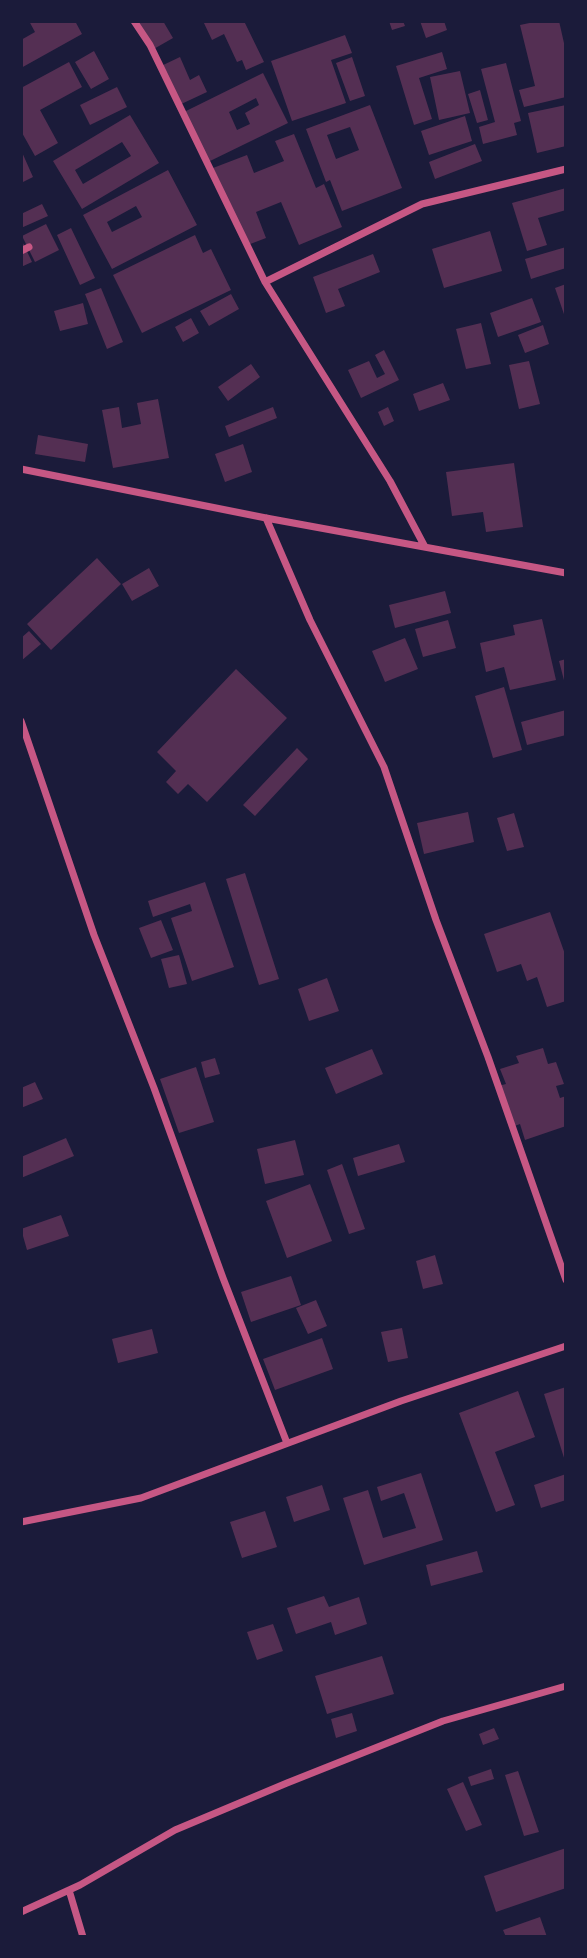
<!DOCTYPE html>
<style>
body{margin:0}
#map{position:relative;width:587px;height:1958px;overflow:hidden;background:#1b1b3a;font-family:Lato,sans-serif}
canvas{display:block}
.frame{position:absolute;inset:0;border:23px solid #1b1b3a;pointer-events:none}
</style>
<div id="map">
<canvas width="587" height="1958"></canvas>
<div class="frame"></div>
</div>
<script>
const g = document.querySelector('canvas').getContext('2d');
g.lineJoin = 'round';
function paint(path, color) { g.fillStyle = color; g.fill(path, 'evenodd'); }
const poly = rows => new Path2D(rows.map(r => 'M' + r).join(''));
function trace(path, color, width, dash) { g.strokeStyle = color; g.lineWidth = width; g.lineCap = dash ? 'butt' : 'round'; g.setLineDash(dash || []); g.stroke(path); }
paint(poly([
 [29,21,75,21,82,34,21,68,21,40,35,32],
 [136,21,163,21,173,38,152,50],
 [203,21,244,21,264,62,246,70,242,60,237,62,224,34,212,40],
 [389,21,403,21,405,26,392,30],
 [420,21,444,21,447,30,426,38],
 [539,21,559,21,566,52,566,97,524,107,519,90,535,86,520,25],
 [345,35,352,53,331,60,346,103,292,121,271,61],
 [94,51,109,79,91,89,75,62],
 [442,52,447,69,419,78,432,119,414,125,396,66],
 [180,57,190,80,199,75,207,92,177,106,159,67],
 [352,57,365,96,350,101,336,63],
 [69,62,82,87,40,110,58,143,35,156,21,131,21,88],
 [506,63,521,121,514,123,517,135,483,144,479,127,495,122,481,69],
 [460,71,470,113,439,120,430,77],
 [263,73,288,123,208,162,184,112],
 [256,98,259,105,245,113,250,124,237,130,229,112],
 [117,87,127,107,90,125,80,105],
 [480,90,488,120,477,123,468,94],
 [370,105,402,188,342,211,330,180,326,182,306,129],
 [350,127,359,150,336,159,327,135],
 [566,105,566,146,537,153,528,113],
 [130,115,159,163,82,209,53,161],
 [122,142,131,156,83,184,75,170],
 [465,116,472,141,429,155,421,131],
 [294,134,316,188,324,184,342,227,299,245,281,202,256,212,266,238,245,246,213,168,247,155,254,173,284,161,275,141],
 [475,144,482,161,435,179,429,162],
 [21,150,33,177,21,183],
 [168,170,197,225,112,269,83,215],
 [136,206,142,217,112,232,107,222],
 [566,188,566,210,538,218,547,245,527,251,512,203],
 [42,204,48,216,21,228,21,214],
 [46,224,59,250,35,262,22,236],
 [71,228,95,278,80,285,57,235],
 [490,231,502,271,444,288,432,249],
 [195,235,203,253,211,249,231,290,142,333,113,275],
 [21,239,32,262,21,267],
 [566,247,566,268,531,279,525,259],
 [373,254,380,272,338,289,345,306,326,313,313,277],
 [566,284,566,320,555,288],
 [101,288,123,342,107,349,85,294],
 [231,294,239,309,209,326,200,311],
 [532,298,541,322,498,337,490,313],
 [83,303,88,324,60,331,54,311],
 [191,318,199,333,183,342,175,327],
 [481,323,491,364,466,369,456,329],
 [543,325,549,344,525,353,518,335],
 [384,350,399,380,361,398,348,370,369,361,377,378,385,374,375,355],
 [529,361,540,404,519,409,509,365],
 [251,364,260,377,228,401,218,387],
 [443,383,450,400,419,411,413,394],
 [158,399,169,458,113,468,102,410,119,407,122,428,141,424,137,403],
 [273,407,277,418,229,437,225,426],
 [388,407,394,421,384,426,378,412],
 [38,435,88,444,85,462,35,454],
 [243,444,252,472,225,482,215,454],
 [514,463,523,527,486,532,483,512,452,516,446,472],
 [97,558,121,584,51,650,27,624],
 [149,568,159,586,132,601,122,584],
 [445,591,451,613,395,628,389,605],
 [542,619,556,680,510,690,504,667,486,672,480,643,515,635,513,625],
 [448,620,456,648,423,657,415,629],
 [29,631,41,644,21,661,21,638],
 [405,638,418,669,385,682,372,651],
 [566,659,566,683,565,684,559,661],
 [236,669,287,718,207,802,188,784,178,794,166,782,176,771,157,752],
 [504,687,522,750,493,758,475,696],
 [566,710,566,735,527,745,521,722],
 [297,748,308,759,255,816,243,805],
 [468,812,474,842,424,854,417,823],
 [514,813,524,847,507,851,497,818],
 [245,873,279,979,259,985,226,879],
 [205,882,234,967,192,981,171,918,192,911,190,904,153,917,148,901],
 [550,912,566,957,566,1001,547,1007,537,977,527,981,521,964,497,972,484,934],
 [161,920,173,950,151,958,139,928],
 [179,955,187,984,169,988,161,959],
 [327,978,339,1011,309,1021,298,989],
 [543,1048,548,1064,556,1062,564,1084,556,1086,560,1098,566,1096,566,1126,525,1140,520,1124,512,1127,498,1086,506,1084,500,1069,519,1063,516,1056],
 [372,1049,383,1074,336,1094,325,1068],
 [215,1058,220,1074,205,1078,201,1062],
 [196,1067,214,1122,179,1133,160,1079],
 [35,1082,43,1099,21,1108,21,1088],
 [66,1138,74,1156,21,1178,21,1157],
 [295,1140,304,1175,265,1184,257,1149],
 [399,1144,405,1162,358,1176,353,1158],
 [342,1164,365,1229,349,1234,327,1170],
 [310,1184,332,1241,287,1258,266,1201],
 [61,1215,69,1236,27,1250,21,1229],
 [435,1255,443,1284,423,1289,416,1261],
 [291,1276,301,1305,251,1322,241,1292],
 [316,1300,327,1326,308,1334,296,1308],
 [402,1328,408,1358,388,1362,381,1332],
 [152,1329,158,1353,118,1363,112,1339],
 [322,1338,333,1369,275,1390,263,1359],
 [566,1387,566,1461,565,1461,544,1394],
 [518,1391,535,1437,495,1452,515,1505,496,1512,459,1413],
 [421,1473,443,1540,364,1565,343,1498,368,1490,383,1538,416,1528,404,1493,381,1501,377,1487],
 [566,1474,566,1500,541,1508,534,1485],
 [322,1485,330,1510,294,1522,286,1497],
 [265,1511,277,1547,242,1558,230,1522],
 [477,1551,483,1572,431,1586,426,1565],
 [324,1596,329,1607,359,1597,367,1624,335,1635,331,1622,296,1634,287,1608],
 [273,1624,283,1651,257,1660,247,1632],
 [382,1656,394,1694,327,1714,315,1676],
 [352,1713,357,1731,336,1738,331,1719],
 [494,1728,499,1739,483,1745,479,1734],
 [491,1769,494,1779,471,1786,468,1777],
 [518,1771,539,1832,524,1836,505,1775],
 [463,1782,482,1825,466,1831,447,1789],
 [566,1848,566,1888,496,1912,484,1876],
 [540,1917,547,1937,506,1937,503,1930]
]), '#542f53');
trace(poly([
 [134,21,150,45,265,282,390,481,425,547],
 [21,251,29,247],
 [265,282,422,204,566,169],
 [21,469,266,518,566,573],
 [266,518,310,620,384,767,436,920,488,1057,566,1280],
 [21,721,94,935,154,1088,223,1278,287,1443],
 [21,1522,141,1498,401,1401,566,1346],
 [69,1890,83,1937],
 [21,1912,80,1885,175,1830,287,1783,443,1721,566,1686]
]), '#c65784', 7);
</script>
